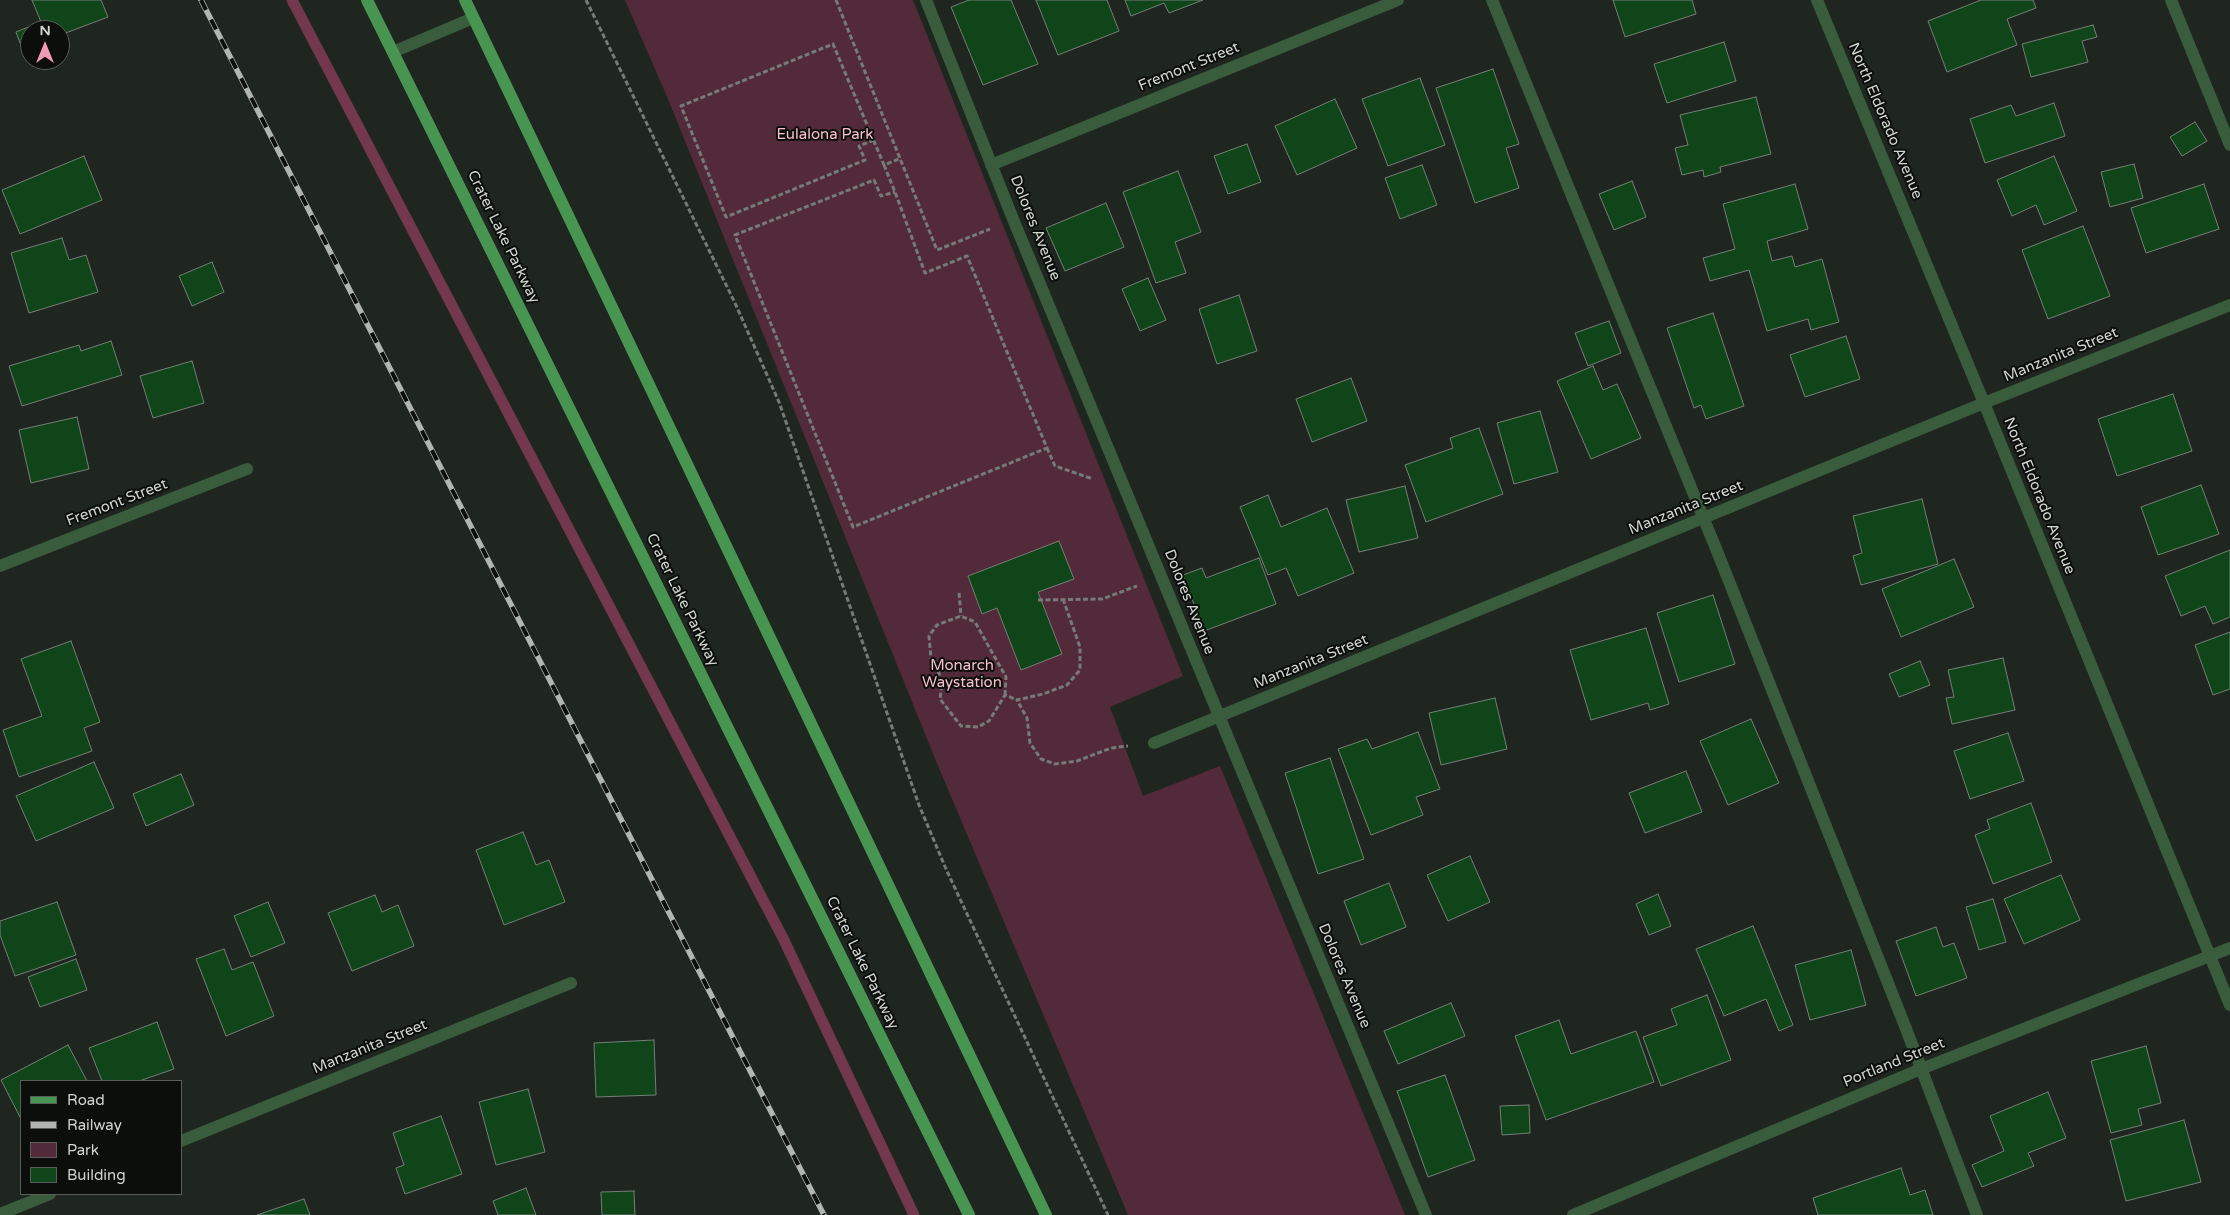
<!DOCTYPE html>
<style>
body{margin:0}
#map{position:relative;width:2230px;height:1215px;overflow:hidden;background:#1f2620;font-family:"Varela Round",sans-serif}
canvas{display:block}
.legend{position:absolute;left:20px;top:1080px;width:162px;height:115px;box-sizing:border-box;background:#0b0e0b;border:1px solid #5a5e5a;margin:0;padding:6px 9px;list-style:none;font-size:15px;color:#d0d5d0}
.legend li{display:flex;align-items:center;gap:10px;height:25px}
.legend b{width:25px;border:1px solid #5a5e5a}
.north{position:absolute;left:20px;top:20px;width:50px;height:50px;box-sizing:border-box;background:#0b0e0b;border:1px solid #5a5e5a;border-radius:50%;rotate:0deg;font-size:14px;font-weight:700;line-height:20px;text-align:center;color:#d0d5d0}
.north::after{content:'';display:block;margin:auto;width:18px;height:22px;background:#f09ab7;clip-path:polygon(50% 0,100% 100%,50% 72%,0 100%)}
</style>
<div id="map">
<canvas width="2230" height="1215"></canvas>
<ul class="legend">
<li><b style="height:6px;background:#479551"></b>Road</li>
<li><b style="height:6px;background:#b1b6b1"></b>Railway</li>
<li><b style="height:14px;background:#532a39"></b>Park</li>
<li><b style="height:14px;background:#10451a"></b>Building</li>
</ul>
<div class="north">N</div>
</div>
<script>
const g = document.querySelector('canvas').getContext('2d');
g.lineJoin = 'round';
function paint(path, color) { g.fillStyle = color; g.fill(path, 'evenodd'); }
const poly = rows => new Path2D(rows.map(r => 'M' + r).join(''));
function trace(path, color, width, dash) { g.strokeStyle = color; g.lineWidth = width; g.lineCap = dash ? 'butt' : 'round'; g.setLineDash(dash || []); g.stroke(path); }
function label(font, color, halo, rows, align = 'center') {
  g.font = font + ' "Varela Round",sans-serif'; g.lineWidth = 4; g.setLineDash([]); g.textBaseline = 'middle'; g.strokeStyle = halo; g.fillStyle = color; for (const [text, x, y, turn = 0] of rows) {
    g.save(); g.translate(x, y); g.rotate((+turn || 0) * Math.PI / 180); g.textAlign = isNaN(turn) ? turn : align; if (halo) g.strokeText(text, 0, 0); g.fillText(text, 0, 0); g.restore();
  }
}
paint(poly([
 [625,0,913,0,1183,676,1110,707,1143,796,1220,766,1405,1215,1128,1215,936,761,668,99]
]), '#532a39');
trace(poly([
 [292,0,783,938,914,1215]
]), '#73374e', 11);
const building = poly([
 [32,0,101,0,108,17,63,34,67,44,60,47,60,30,30,30,30,58,26,59,16,32,41,22,32,0],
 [969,0,1011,0,1038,64,983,85,951,7,969,0],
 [1036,0,1107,0,1119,31,1058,55,1036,0],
 [1125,0,1203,0,1169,13,1164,3,1131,16,1125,0],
 [1613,0,1692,0,1696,14,1625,37,1613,0],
 [1981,0,2033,0,2036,8,2007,19,2017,45,1947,72,1928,21,1981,0],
 [2093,25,2097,37,2082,41,2088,62,2031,77,2022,44,2093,25],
 [1724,42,1736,81,1667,103,1654,64,1724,42],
 [1493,69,1519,144,1506,148,1519,188,1475,203,1436,88,1493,69],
 [1420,78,1445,145,1388,166,1362,99,1420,78],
 [1756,97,1771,154,1720,167,1721,172,1704,177,1703,170,1682,175,1675,148,1688,145,1680,115,1756,97],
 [1335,99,1357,148,1297,175,1275,126,1335,99],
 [2054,103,2065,136,1985,163,1970,119,2011,105,2016,116,2054,103],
 [2195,122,2207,141,2182,156,2170,137,2195,122],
 [1247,144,1261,182,1228,194,1214,156,1247,144],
 [84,156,102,200,20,234,2,190,84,156],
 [2054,156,2077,211,2044,225,2036,205,2012,216,1997,180,2054,156],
 [2134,164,2143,198,2110,207,2101,172,2134,164],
 [1422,165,1437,205,1400,219,1385,178,1422,165],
 [1178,171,1201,232,1175,242,1186,273,1156,283,1123,192,1178,171],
 [1632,181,1646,217,1614,230,1599,194,1632,181],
 [1795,184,1808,229,1767,241,1772,261,1792,256,1795,267,1822,259,1839,322,1811,330,1808,319,1767,331,1749,270,1710,281,1703,258,1735,249,1723,204,1795,184],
 [2204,184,2219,229,2146,253,2131,208,2204,184],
 [1106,203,1124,247,1065,271,1046,228,1106,203],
 [2083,226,2110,296,2048,319,2022,250,2083,226],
 [62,238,69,260,86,255,98,292,29,313,11,253,62,238],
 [212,262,224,292,192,306,179,276,212,262],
 [1148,278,1166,320,1140,331,1122,289,1148,278],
 [1239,295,1257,351,1217,364,1199,309,1239,295],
 [1713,313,1744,406,1706,419,1701,405,1694,408,1667,328,1713,313],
 [1609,321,1621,353,1588,366,1575,333,1609,321],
 [1846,336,1860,379,1805,397,1790,355,1846,336],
 [111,341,122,375,22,406,9,366,79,345,81,351,111,341],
 [192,361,204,403,153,418,140,376,192,361],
 [1593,366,1603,390,1617,384,1641,438,1591,459,1557,381,1593,366],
 [1351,378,1367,421,1312,442,1296,399,1351,378],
 [2173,394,2192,451,2117,476,2098,419,2173,394],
 [1540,411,1558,472,1514,484,1497,423,1540,411],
 [77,417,89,469,31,483,19,430,77,417],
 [1479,428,1503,494,1426,522,1405,465,1453,448,1450,438,1479,428],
 [2201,485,2219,534,2158,555,2141,507,2201,485],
 [1405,486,1418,538,1359,552,1346,500,1405,486],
 [1268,495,1281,527,1327,508,1354,573,1298,596,1286,568,1268,575,1240,507,1268,495],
 [1922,499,1938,564,1861,585,1853,556,1862,553,1853,516,1922,499],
 [1059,541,1074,579,1038,592,1062,654,1021,670,997,608,982,614,968,576,1059,541],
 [2230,550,2230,617,2213,624,2205,606,2181,616,2165,576,2230,550],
 [1259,558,1276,604,1204,631,1183,575,1202,568,1206,578,1259,558],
 [1954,559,1974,607,1901,637,1882,589,1954,559],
 [1713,595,1735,664,1679,682,1657,613,1713,595],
 [1646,628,1669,704,1650,710,1648,703,1591,720,1570,650,1646,628],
 [2230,632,2230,689,2213,695,2195,645,2230,632],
 [71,641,100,722,84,728,92,751,19,777,3,730,42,716,21,659,71,641],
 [2003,658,2015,710,1952,724,1946,698,1954,697,1948,670,2003,658],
 [1920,661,1930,685,1899,697,1889,674,1920,661],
 [1495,698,1507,749,1441,765,1429,713,1495,698],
 [1751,719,1779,783,1728,805,1700,741,1751,719],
 [1418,732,1440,789,1416,797,1423,815,1371,835,1338,749,1367,739,1372,749,1418,732],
 [2008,733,2024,781,1970,799,1954,751,2008,733],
 [1330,758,1364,859,1318,874,1285,773,1330,758],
 [94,762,114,808,36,841,16,796,94,762],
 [1686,771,1702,812,1645,833,1629,793,1686,771],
 [181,774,194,805,146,826,133,794,181,774],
 [2031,803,2052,862,1993,884,1975,835,1990,829,1987,820,2031,803],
 [523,832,536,865,549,860,565,902,504,925,476,850,523,832],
 [1470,856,1490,902,1448,921,1427,875,1470,856],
 [2061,875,2080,920,2024,944,2004,899,2061,875],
 [1389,883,1406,927,1361,945,1344,901,1389,883],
 [1658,894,1671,926,1649,935,1636,904,1658,894],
 [375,895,382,912,398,905,414,946,352,971,328,913,375,895],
 [1993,899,2006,942,1979,950,1966,907,1993,899],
 [57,902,76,955,15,976,0,935,0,921,57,902],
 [268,902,285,943,251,957,234,916,268,902],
 [1753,926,1793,1025,1779,1031,1766,999,1724,1016,1696,949,1753,926],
 [1936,927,1943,947,1954,943,1967,978,1916,996,1896,941,1936,927],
 [224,949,232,970,253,962,274,1016,226,1036,196,959,224,949],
 [1851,950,1866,1005,1810,1020,1795,965,1851,950],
 [76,959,87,990,40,1007,28,977,76,959],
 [1707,995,1731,1060,1661,1086,1643,1037,1677,1025,1671,1009,1707,995],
 [1451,1003,1465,1036,1398,1064,1384,1031,1451,1003],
 [1559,1020,1571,1054,1636,1031,1654,1082,1546,1120,1515,1036,1559,1020],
 [157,1022,174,1069,139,1081,102,1081,89,1048,157,1022],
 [654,1040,656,1095,596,1097,594,1043,654,1040],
 [68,1045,87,1081,21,1081,21,1119,1,1080,68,1045],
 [2146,1046,2161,1103,2138,1109,2142,1125,2111,1133,2091,1061,2146,1046],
 [1445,1075,1475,1160,1428,1177,1397,1091,1445,1075],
 [528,1089,545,1152,496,1165,479,1102,528,1089],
 [2048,1092,2066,1138,2028,1153,2034,1166,1982,1187,1972,1165,2004,1151,1990,1116,2048,1092],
 [1529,1105,1530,1133,1502,1135,1500,1106,1529,1105],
 [441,1116,462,1174,405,1194,396,1168,404,1165,393,1133,441,1116],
 [2184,1120,2201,1182,2126,1201,2110,1140,2184,1120],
 [1901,1168,1910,1195,1925,1190,1933,1215,1818,1215,1813,1198,1901,1168],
 [526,1188,536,1215,498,1215,493,1201,526,1188],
 [634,1191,635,1215,602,1215,601,1192,634,1191],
 [304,1199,310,1215,257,1215,304,1199]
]);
paint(building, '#10451a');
trace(building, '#757e76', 1);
trace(poly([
 [586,0,735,303,779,402,919,805,946,869,1108,1215],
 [836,0,937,250,990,229],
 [874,140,859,146,865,160,726,217,681,106,833,44,884,165,901,158],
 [884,165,895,192,925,273,967,256,1047,448,853,527,735,235,874,180,881,196,895,192],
 [1047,448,1055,466,1093,479],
 [959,593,961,616],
 [1063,599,1080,647,1080,670,1067,685,1043,694,1017,700,1027,718,1030,743,1041,759,1055,764,1077,761,1111,748,1128,746],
 [1038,600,1102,599,1137,586],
 [1005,695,1006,677,975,622,961,616,937,625,929,636,931,658,938,670,942,684,940,699,961,726,978,727,989,721,1005,695,1017,700]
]), '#757b76', 3, [5, 2.5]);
trace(poly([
 [926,0,1013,219,1426,1215],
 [1492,0,1719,556,1905,1026,1977,1215],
 [1817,0,1984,403,2230,1005],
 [2171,0,2230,145],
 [393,52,473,18],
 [991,165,1398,0],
 [0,566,247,469],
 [1154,743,1984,403,2230,305],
 [181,1141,571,983],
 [0,1214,50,1194],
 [1573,1215,1921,1069,2230,948]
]), '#395d3c', 12);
trace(poly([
 [367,0,969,1215],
 [465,0,1046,1215]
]), '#479551', 12);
const rail = poly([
 [201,0,824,1215]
]);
trace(rail, '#b1b6b1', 5.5);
trace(rail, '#0b0e0b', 4, [11]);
label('15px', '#d0d5d0', '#0b0e0b', [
 ["Fremont Street",1189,67,-22],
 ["North Eldorado Avenue",1885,121,67],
 ["Dolores Avenue",1035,228,68],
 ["Crater Lake Parkway",503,237,64],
 ["Manzanita Street",2061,355,-22],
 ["North Eldorado Avenue",2039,496,68],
 ["Fremont Street",117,503,-21],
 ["Manzanita Street",1686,508,-22],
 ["Crater Lake Parkway",682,600,64],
 ["Dolores Avenue",1189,602,68],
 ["Manzanita Street",1311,662,-22],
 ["Crater Lake Parkway",862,963,64],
 ["Dolores Avenue",1344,976,67],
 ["Manzanita Street",370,1047,-22],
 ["Portland Street",1894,1063,-22]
]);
label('15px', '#fabfd1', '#0b0e0b', [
 ["Eulalona Park",825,135],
 ["Monarch",962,666],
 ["Waystation",962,683]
]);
</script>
